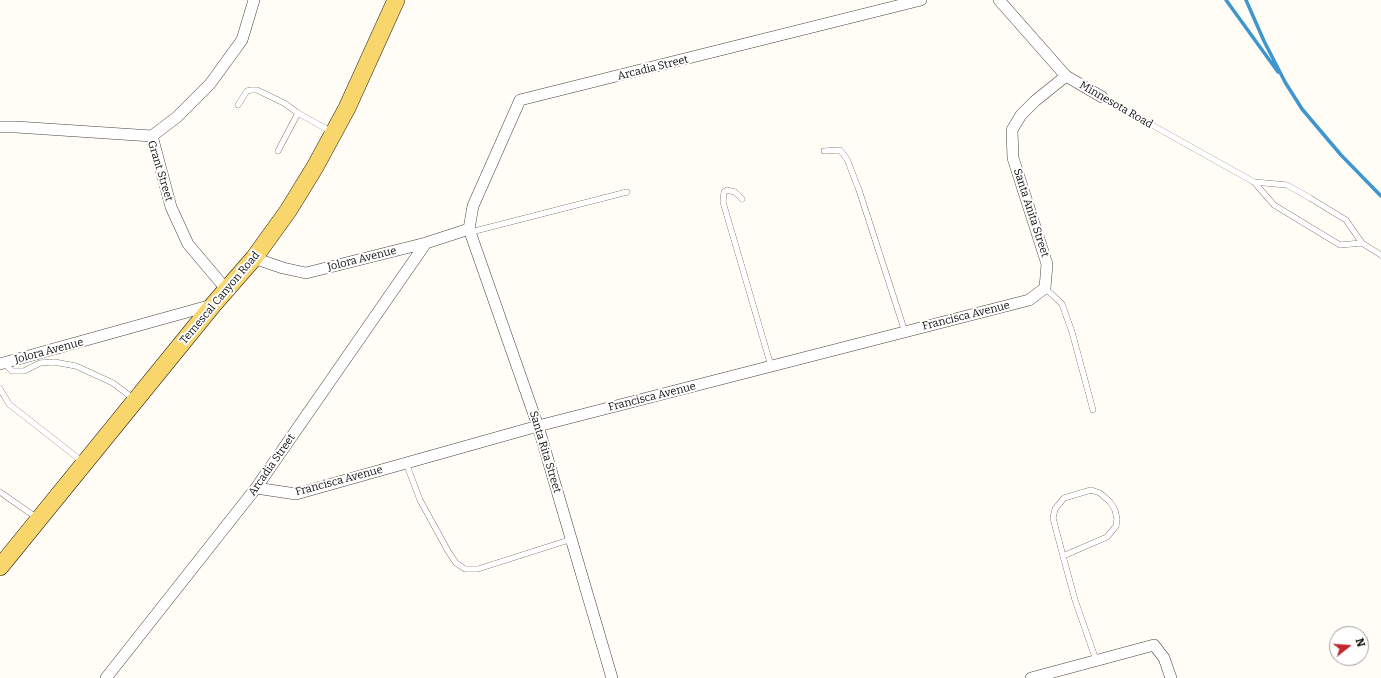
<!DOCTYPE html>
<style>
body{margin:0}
#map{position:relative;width:1381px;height:678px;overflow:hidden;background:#fffdf5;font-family:Bitter,serif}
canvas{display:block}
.north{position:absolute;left:1329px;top:626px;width:40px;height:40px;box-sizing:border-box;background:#fff;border:1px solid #a0a0a0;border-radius:50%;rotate:73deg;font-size:11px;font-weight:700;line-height:16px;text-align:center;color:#111}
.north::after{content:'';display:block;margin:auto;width:14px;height:18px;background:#c4262e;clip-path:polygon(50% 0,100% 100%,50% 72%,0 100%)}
</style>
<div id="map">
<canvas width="1381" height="678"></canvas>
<div class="north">N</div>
</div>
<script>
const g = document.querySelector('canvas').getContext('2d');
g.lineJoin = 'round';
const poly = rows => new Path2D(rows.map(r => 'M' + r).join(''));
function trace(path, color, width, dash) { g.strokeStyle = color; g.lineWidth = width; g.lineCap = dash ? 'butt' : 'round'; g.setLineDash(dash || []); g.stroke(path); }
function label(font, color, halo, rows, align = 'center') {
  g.font = font + ' Bitter,serif'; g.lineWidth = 4; g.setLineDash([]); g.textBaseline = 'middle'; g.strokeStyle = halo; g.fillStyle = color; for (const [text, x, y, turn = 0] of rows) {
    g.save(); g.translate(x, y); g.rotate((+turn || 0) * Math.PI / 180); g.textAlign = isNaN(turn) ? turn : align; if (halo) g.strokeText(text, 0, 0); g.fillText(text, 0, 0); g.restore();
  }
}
trace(poly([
 [1226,0,1278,72],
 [1246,0,1264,41,1285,82,1302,109,1341,155,1381,196]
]), '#3f96cf', 3.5);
const service = poly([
 [1102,97,1254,182,1274,205,1340,245,1362,243],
 [238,105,247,91,251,90,257,90,284,103,298,113,332,132],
 [278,151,298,113],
 [824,151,840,150,847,159,859,190,905,332],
 [1254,182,1287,185,1310,198,1346,220,1362,243,1381,255],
 [742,199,735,192,727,190,724,192,723,202,771,366],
 [471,232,627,192],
 [1045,288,1062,304,1072,332,1093,410],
 [4,363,12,371,24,371,40,363,54,362,76,366,113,383,134,399],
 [0,389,9,404,83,462],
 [406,463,420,500,448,551,456,563,465,569,478,569,572,539],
 [0,492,37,518],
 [1063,556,1107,537,1116,526,1117,519,1115,510,1110,502,1100,493,1091,490,1064,498,1055,509,1053,518,1063,556,1075,600,1096,660]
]);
const minor = poly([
 [999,0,1066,76,1102,97],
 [0,127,16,127,152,136],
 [152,136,177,117,210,84,242,40,254,0],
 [152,136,171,207,188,244,226,289],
 [469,229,473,206,520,100,921,0],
 [469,229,538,426,612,678],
 [254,258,283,268,306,273,426,243,469,229],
 [0,364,212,305],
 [256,488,296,494,538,426,1029,300,1045,288,1047,264,1013,158,1012,130,1021,115,1035,101,1066,76],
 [106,678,256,488,426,243],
 [1031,678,1154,645,1164,658,1171,678]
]);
const primary = poly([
 [0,567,213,305,254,258,288,211,315,167,347,108,396,0]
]);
trace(service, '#444', 6);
trace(minor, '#444', 12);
trace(primary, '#222', 18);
trace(service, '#fff', 5.5);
trace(minor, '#fff', 11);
trace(primary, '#f9d66b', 17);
label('11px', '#111', '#fff', [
 ["Arcadia Street",653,68,-14],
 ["Minnesota Road",1116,105,30],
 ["Grant Street",160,171,73],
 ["Santa Anita Street",1031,213,72],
 ["Jolora Avenue",362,259,-14],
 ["Temescal Canyon Road",220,298,-50],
 ["Francisca Avenue",966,316,-14],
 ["Jolora Avenue",49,351,-15],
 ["Francisca Avenue",652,397,-14],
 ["Santa Rita Street",545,452,73],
 ["Arcadia Street",272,465,-55],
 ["Francisca Avenue",339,481,-15]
]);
</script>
